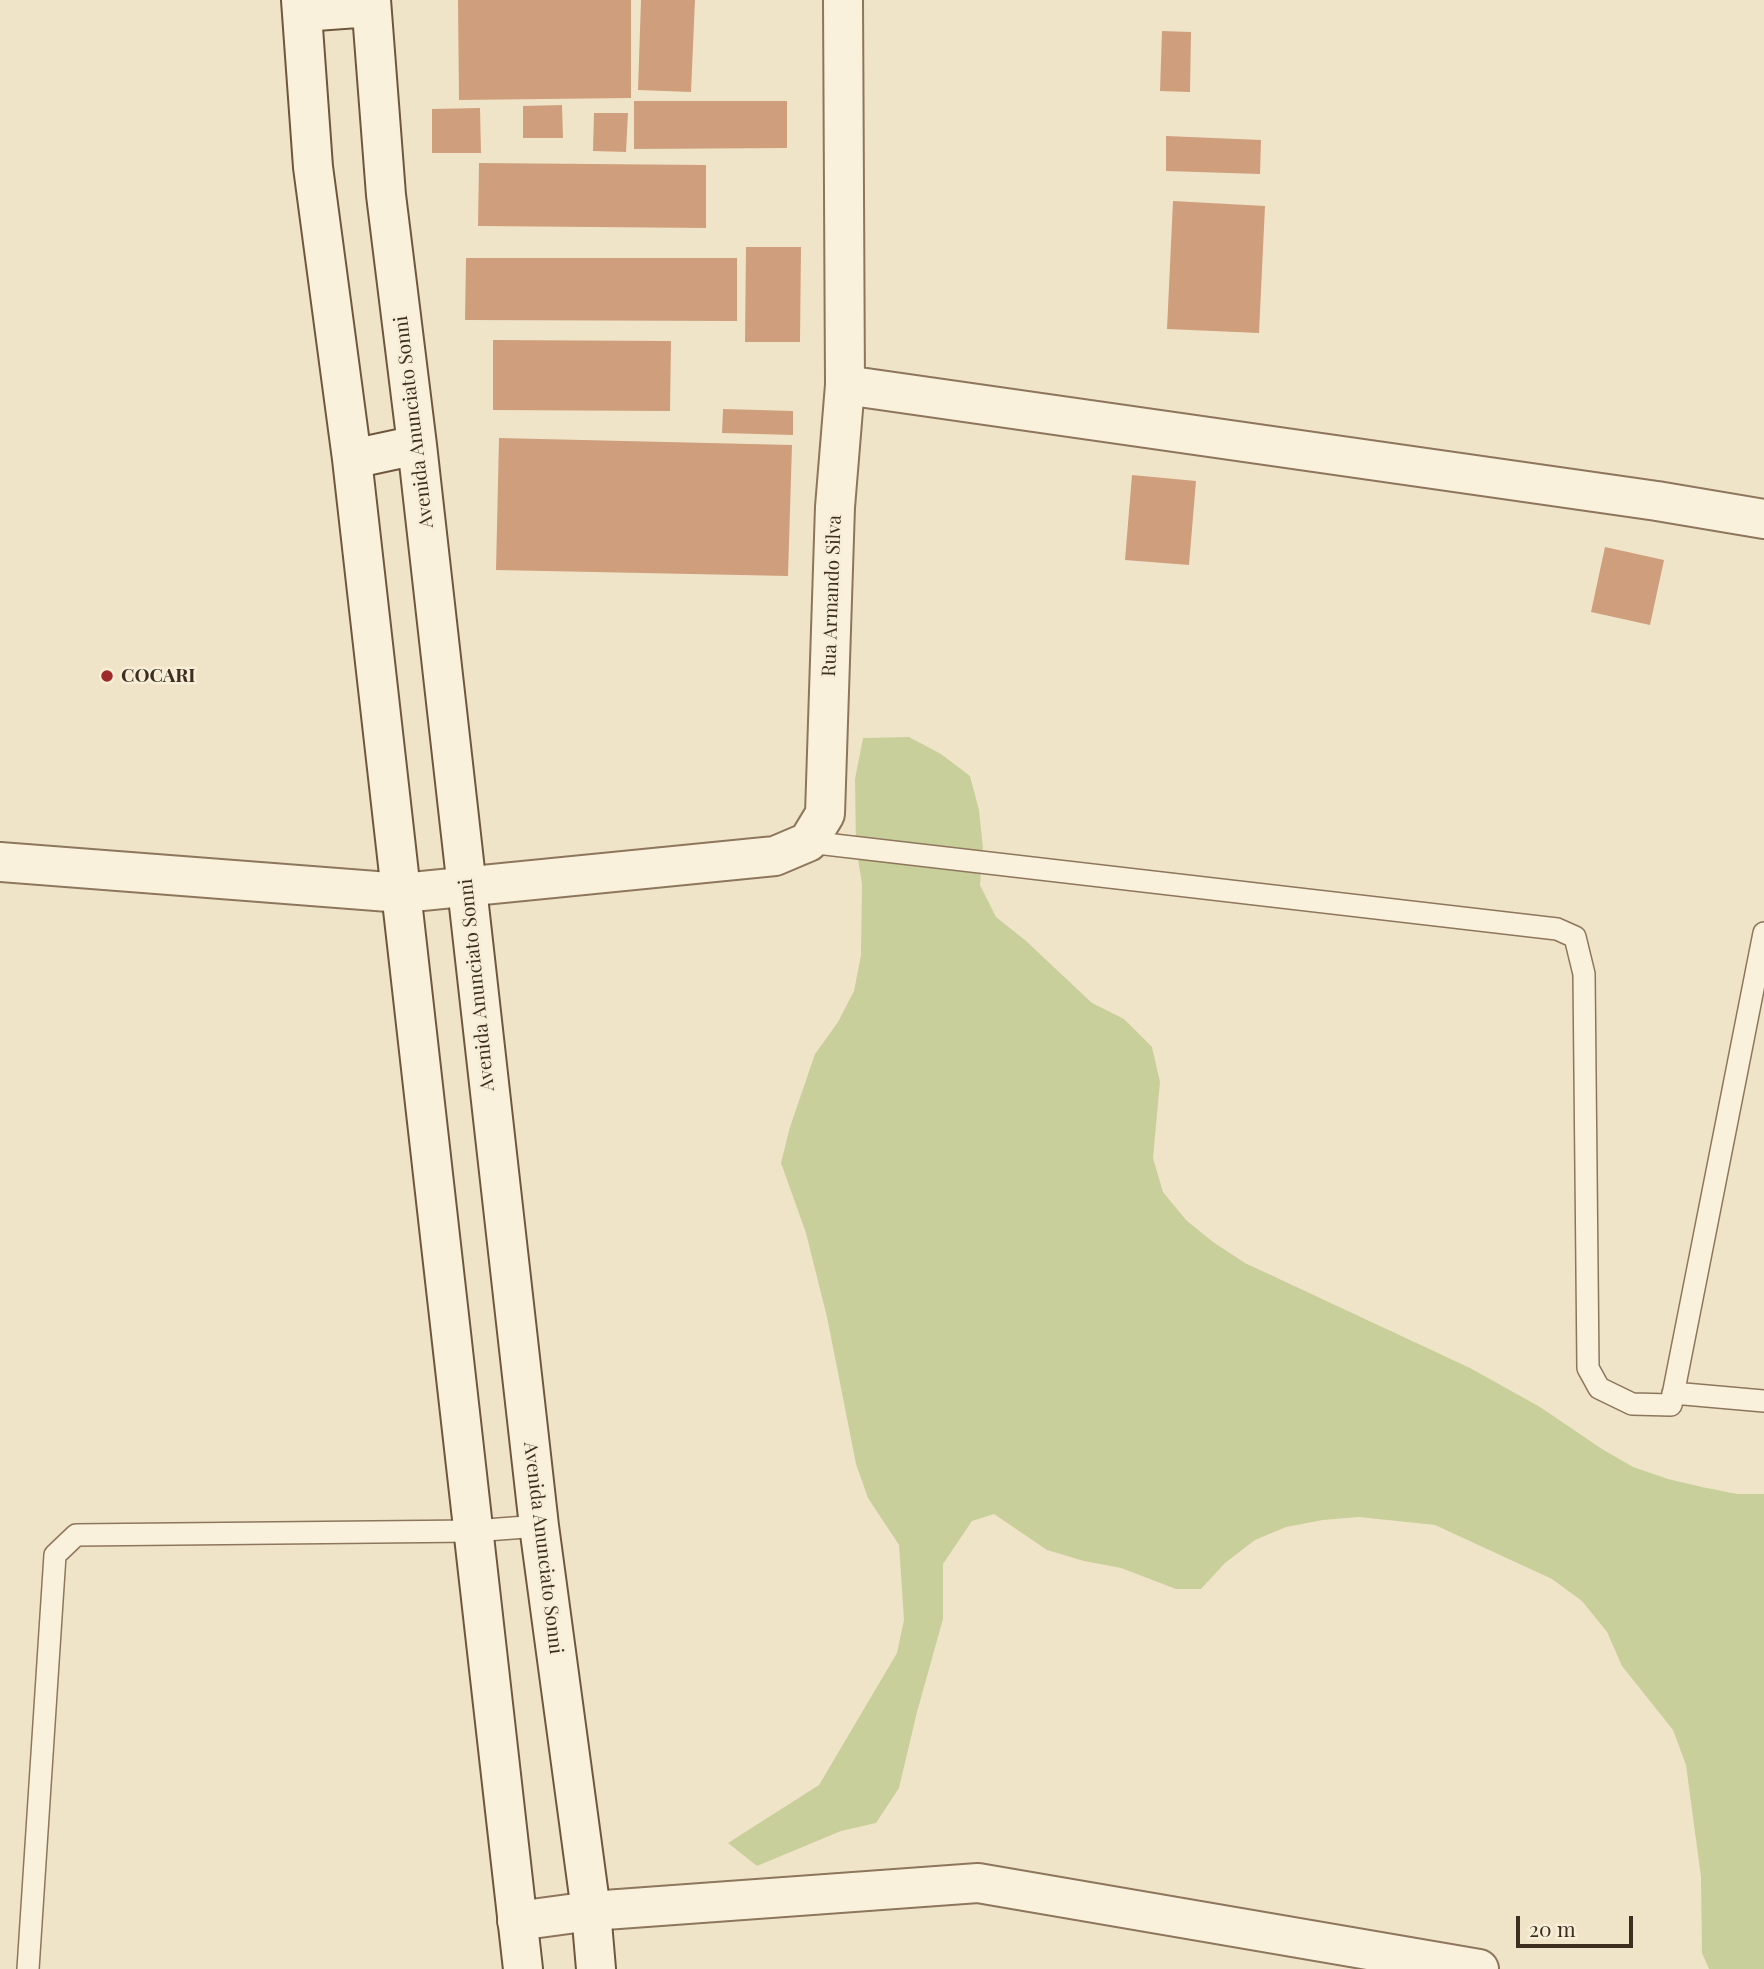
<!DOCTYPE html>
<style>
body{margin:0}
#map{position:relative;width:1764px;height:1969px;overflow:hidden;background:#f0e4c8;font-family:"Playfair Display",serif}
canvas{display:block}
.scale{position:absolute;left:1516px;top:1916px;width:117px;height:32px;box-sizing:border-box;border:4px solid #3d2e20;border-top:0;padding-left:9px;font-size:21px;line-height:24px;white-space:nowrap;color:#3d2e20;-webkit-text-stroke:5px #f7eed8;paint-order:stroke}
</style>
<div id="map">
<canvas width="1764" height="1969"></canvas>
<div class="scale">20 m</div>
</div>
<script>
const g = document.querySelector('canvas').getContext('2d');
g.lineJoin = 'round';
function paint(path, color) { g.fillStyle = color; g.fill(path, 'evenodd'); }
const poly = rows => new Path2D(rows.map(r => 'M' + r).join(''));
function trace(path, color, width, dash) { g.strokeStyle = color; g.lineWidth = width; g.lineCap = dash ? 'butt' : 'round'; g.setLineDash(dash || []); g.stroke(path); }
function label(font, color, halo, rows, align = 'center') {
  g.font = font + ' "Playfair Display",serif'; g.lineWidth = 5; g.setLineDash([]); g.textBaseline = 'middle'; g.strokeStyle = halo; g.fillStyle = color; for (const [text, x, y, turn = 0] of rows) {
    g.save(); g.translate(x, y); g.rotate((+turn || 0) * Math.PI / 180); g.textAlign = isNaN(turn) ? turn : align; if (halo) g.strokeText(text, 0, 0); g.fillText(text, 0, 0); g.restore();
  }
}
paint(poly([
 [909,737,941,754,970,776,979,810,983,848,980,885,996,917,1025,940,1092,1003,1124,1019,1152,1047,1160,1082,1153,1158,1163,1192,1186,1220,1213,1242,1245,1263,1470,1368,1540,1407,1602,1449,1633,1467,1668,1479,1702,1487,1737,1494,1764,1494,1764,1969,1709,1969,1702,1953,1701,1877,1686,1765,1673,1730,1622,1666,1607,1632,1582,1601,1552,1579,1435,1525,1359,1517,1323,1520,1286,1527,1255,1540,1225,1563,1201,1589,1176,1589,1121,1568,1084,1561,1047,1550,994,1514,972,1521,943,1564,943,1619,917,1712,899,1788,876,1823,841,1831,757,1866,728,1843,819,1785,897,1653,904,1620,899,1545,868,1498,856,1464,827,1317,806,1233,781,1163,790,1127,815,1054,838,1022,854,991,861,955,862,884,856,847,855,779,863,738]
]), '#c9cf9b');
paint(poly([
 [458,0,631,0,631,98,459,100],
 [641,0,695,0,691,92,638,90],
 [1162,31,1191,32,1190,92,1160,91],
 [634,101,787,101,787,148,634,149],
 [562,105,563,138,523,138,523,106],
 [480,108,481,153,432,153,432,109],
 [594,113,628,113,626,152,593,151],
 [1166,136,1261,140,1260,174,1166,171],
 [479,163,706,165,706,228,478,226],
 [1173,201,1265,206,1259,333,1167,329],
 [746,247,801,247,800,342,745,342],
 [466,258,737,258,737,321,465,320],
 [493,340,671,341,670,411,493,410],
 [723,409,793,411,793,435,722,433],
 [499,438,792,445,788,576,496,570],
 [1132,475,1196,481,1189,565,1125,560],
 [1605,547,1664,560,1650,625,1591,612]
]), '#cf9f7d');
const lane = poly([
 [808,842,1557,929,1575,937,1584,974,1588,1368,1599,1388,1632,1404,1671,1405,1764,933],
 [1673,1393,1764,1401],
 [28,1969,55,1555,76,1535,473,1531,539,1526]
]);
const street = poly([
 [845,385,1657,501,1764,519],
 [0,862,402,893,775,856,808,842,825,814,835,507,845,385,843,0],
 [517,1921,591,1911,978,1883,1479,1969]
]);
const secondary = poly([
 [301,0,313,167,352,459,523,1969],
 [371,0,386,195,417,445,539,1526,591,1911,596,1969],
 [302,12,371,7],
 [352,459,417,445]
]);
trace(lane, '#8d765c', 24);
trace(street, '#8d765c', 42);
trace(secondary, '#6f573f', 42);
trace(lane, '#faf1dc', 21);
trace(street, '#faf1dc', 38);
trace(secondary, '#faf1dc', 38);
for (const [x, y, r, color] of [
 [107,676,7,"#9e2a2b"]
]) { const dot = new Path2D(); dot.arc(x, y, r, 0, 2 * Math.PI); g.fillStyle = color; g.fill(dot); trace(dot, '#f7eed8', 2.5); }
label('19px', '#3d2e20', '#f7eed8', [
 ["Avenida Anunciato Sonni",414,422,-97],
 ["Rua Armando Silva",832,596,-88],
 ["Avenida Anunciato Sonni",477,985,-96],
 ["Avenida Anunciato Sonni",543,1548,83]
]);
label('bold 19px', '#3d2e20', '#f7eed8', [
 ["COCARI",121,676]
], 'left');
</script>
